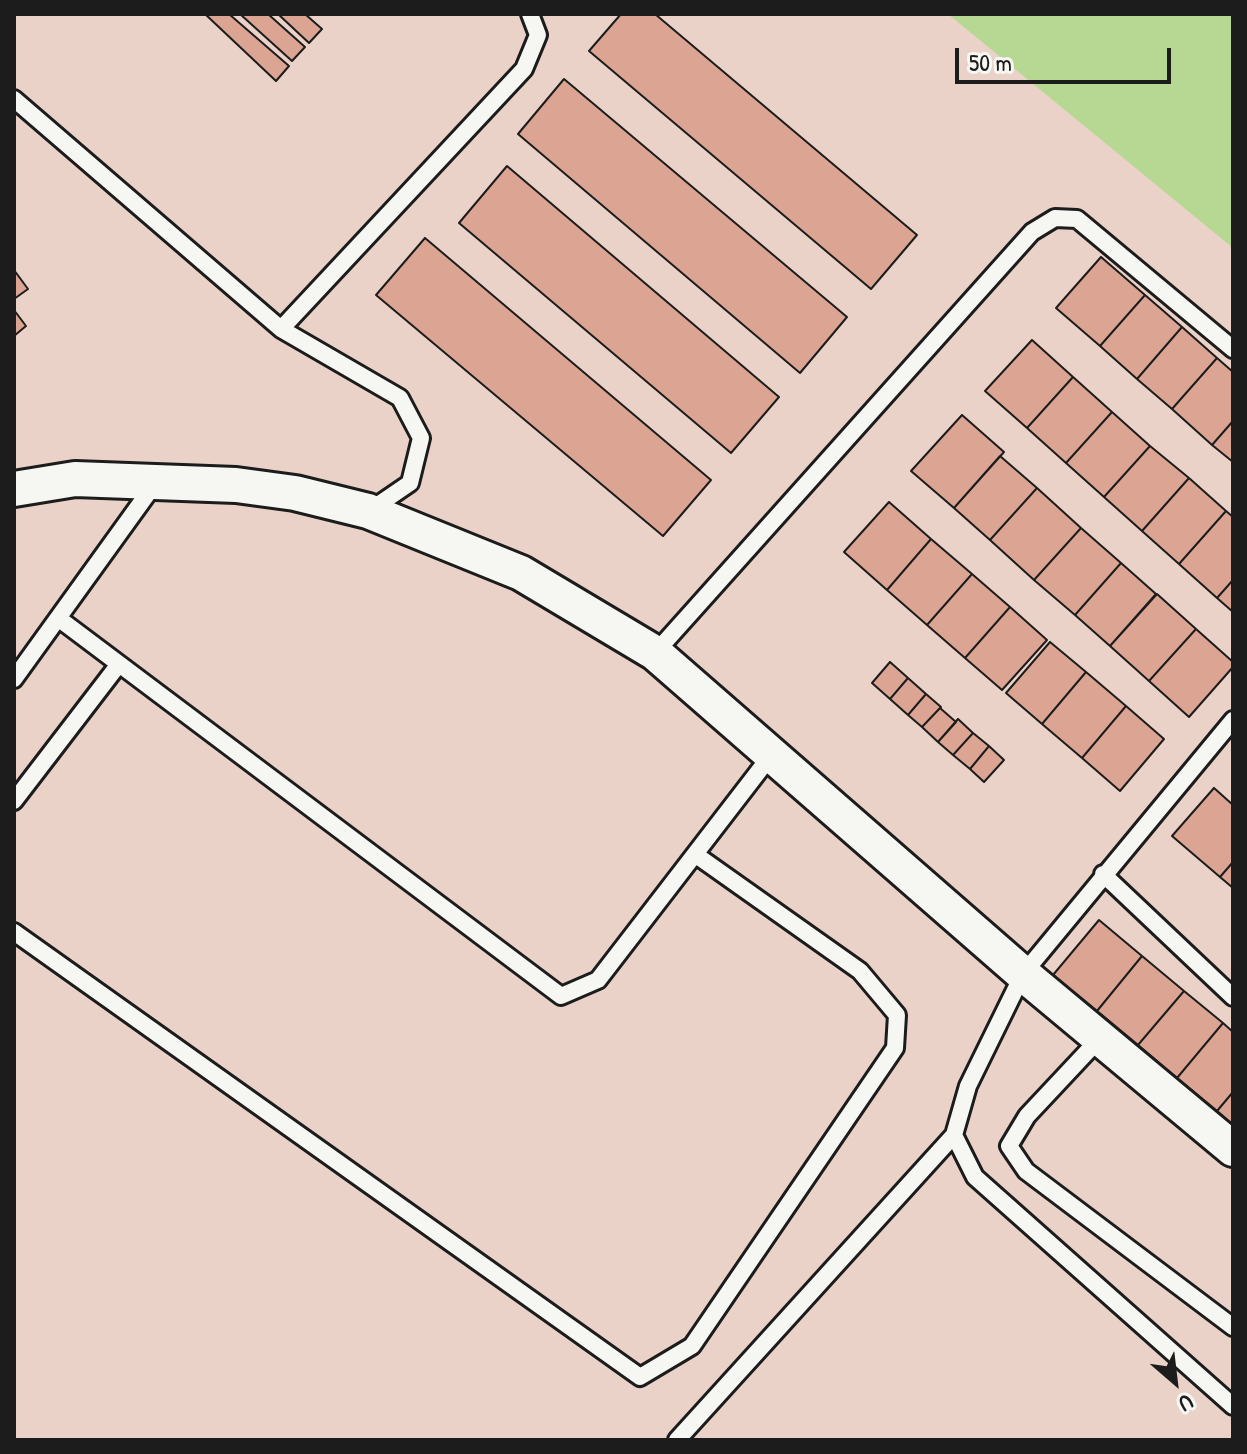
<!DOCTYPE html>
<style>
body{margin:0}
#map{position:relative;width:1247px;height:1454px;overflow:hidden;background:#f1e6df;font-family:"Patrick Hand",sans-serif}
canvas{display:block}
.frame{position:absolute;inset:0;border:16px solid #1c1c1c;pointer-events:none}
.north{position:absolute;left:1135px;top:1342px;width:80px;height:80px;-webkit-text-stroke:6px #f6f6f2;paint-order:stroke;rotate:152deg;font-size:22px;font-weight:700;line-height:32px;text-align:center;color:#1c1c1c}
.north::after{content:'';display:block;margin:auto;width:28px;height:36px;background:#1c1c1c;clip-path:polygon(50% 0,100% 100%,50% 72%,0 100%)}
.scale{position:absolute;left:955px;top:48px;width:216px;height:36px;box-sizing:border-box;border:4px solid #1c1c1c;border-top:0;padding-left:10px;font-size:24px;line-height:28px;white-space:nowrap;color:#1c1c1c;-webkit-text-stroke:6px #f6f6f2;paint-order:stroke}
</style>
<div id="map">
<canvas width="1247" height="1454"></canvas>
<div class="frame"></div>
<div class="north">U</div>
<div class="scale">50 m</div>
</div>
<script>
const g = document.querySelector('canvas').getContext('2d');
g.lineJoin = 'round';
function paint(path, color) { g.fillStyle = color; g.fill(path, 'evenodd'); }
const poly = rows => new Path2D(rows.map(r => 'M' + r).join(''));
function trace(path, color, width, dash) { g.strokeStyle = color; g.lineWidth = width; g.lineCap = dash ? 'butt' : 'round'; g.setLineDash(dash || []); g.stroke(path); }
paint(poly([
 [14,14,971,14,1233,227,1233,1440,14,1440]
]), '#ebd2c8');
paint(poly([
 [948,14,1233,14,1233,248]
]), '#b6d892');
const building = poly([
 [205,14,229,14,289,66,276,81,205,14],
 [240,14,268,14,305,47,292,61,240,14],
 [278,14,305,14,322,29,309,43,278,14],
 [621,14,655,14,917,235,871,289,589,51,621,14],
 [564,79,847,317,800,373,518,134,564,79],
 [507,166,779,397,731,453,459,223,507,166],
 [425,238,711,480,663,536,376,295,425,238],
 [1101,257,1145,295,1100,346,1056,308,1101,257],
 [14,270,28,289,14,299,14,270],
 [1145,295,1182,327,1137,379,1100,346,1145,295],
 [14,310,26,326,14,336,14,310],
 [1182,327,1217,358,1172,409,1137,379,1182,327],
 [1032,340,1073,377,1027,428,985,391,1032,340],
 [1217,358,1233,372,1233,421,1212,445,1172,409,1217,358],
 [1073,377,1112,412,1066,463,1027,428,1073,377],
 [1112,412,1150,446,1104,497,1066,463,1112,412],
 [962,415,1004,452,954,508,911,471,962,415],
 [1233,421,1233,462,1212,445,1233,421],
 [1150,446,1189,478,1142,531,1104,497,1150,446],
 [1000,456,1037,488,990,540,954,508,1000,456],
 [1189,478,1226,511,1179,564,1142,531,1189,478],
 [1037,488,1081,528,1034,580,990,540,1037,488],
 [889,502,931,539,887,590,844,552,889,502],
 [1226,511,1233,517,1233,580,1217,598,1179,564,1226,511],
 [1081,528,1121,563,1075,615,1034,580,1081,528],
 [931,539,972,574,927,625,887,590,931,539],
 [1121,563,1156,594,1110,646,1075,615,1121,563],
 [972,574,1010,607,965,658,927,625,972,574],
 [1233,580,1233,612,1217,598,1233,580],
 [1157,594,1196,629,1149,681,1110,646,1157,594],
 [1010,607,1047,640,1002,690,965,658,1010,607],
 [1196,629,1233,662,1233,667,1189,717,1149,681,1196,629],
 [1050,642,1086,672,1042,724,1006,693,1050,642],
 [890,662,908,678,890,699,872,683,890,662],
 [1086,672,1126,706,1082,758,1042,724,1086,672],
 [908,678,926,694,908,715,890,699,908,678],
 [926,694,941,707,922,727,908,715,926,694],
 [1126,706,1164,739,1120,791,1082,758,1126,706],
 [940,708,956,722,938,742,922,727,940,708],
 [958,719,973,733,953,755,938,742,958,719],
 [973,733,989,746,970,769,953,755,973,733],
 [989,746,1004,760,984,782,970,769,989,746],
 [1214,788,1233,805,1233,862,1220,877,1172,836,1214,788],
 [1233,862,1233,888,1220,877,1233,862],
 [1099,920,1142,956,1097,1011,1053,975,1099,920],
 [1142,956,1184,991,1138,1045,1097,1011,1142,956],
 [1184,991,1223,1023,1177,1078,1138,1045,1184,991],
 [1223,1023,1233,1032,1233,1092,1217,1111,1177,1078,1223,1023],
 [1233,1092,1233,1125,1217,1111,1233,1092]
]);
paint(building, '#dca593');
trace(building, '#1c1c1c', 2);
const service = poly([
 [14,99,281,329,400,398,421,438,410,483,369,511],
 [281,329,524,69,538,35,530,14],
 [58,618,561,996,598,980,772,754],
 [655,653,1032,232,1055,218,1077,219,1233,349],
 [14,679,156,482],
 [1233,720,1023,974,968,1086,954,1135,975,1177,1233,1406],
 [14,801,119,664],
 [1103,874,1233,997],
 [14,932,640,1377,692,1346,895,1048,897,1015,860,971,696,855],
 [1101,1037,1027,1116,1009,1146,1026,1171,1233,1327],
 [677,1440,954,1135]
]);
const minor = poly([
 [14,489,75,479,236,485,295,493,368,511,521,573,655,653,1023,974,1233,1149]
]);
trace(service, '#1c1c1c', 22);
trace(minor, '#1c1c1c', 40);
trace(service, '#f6f6f2', 16);
trace(minor, '#f6f6f2', 34);
</script>
